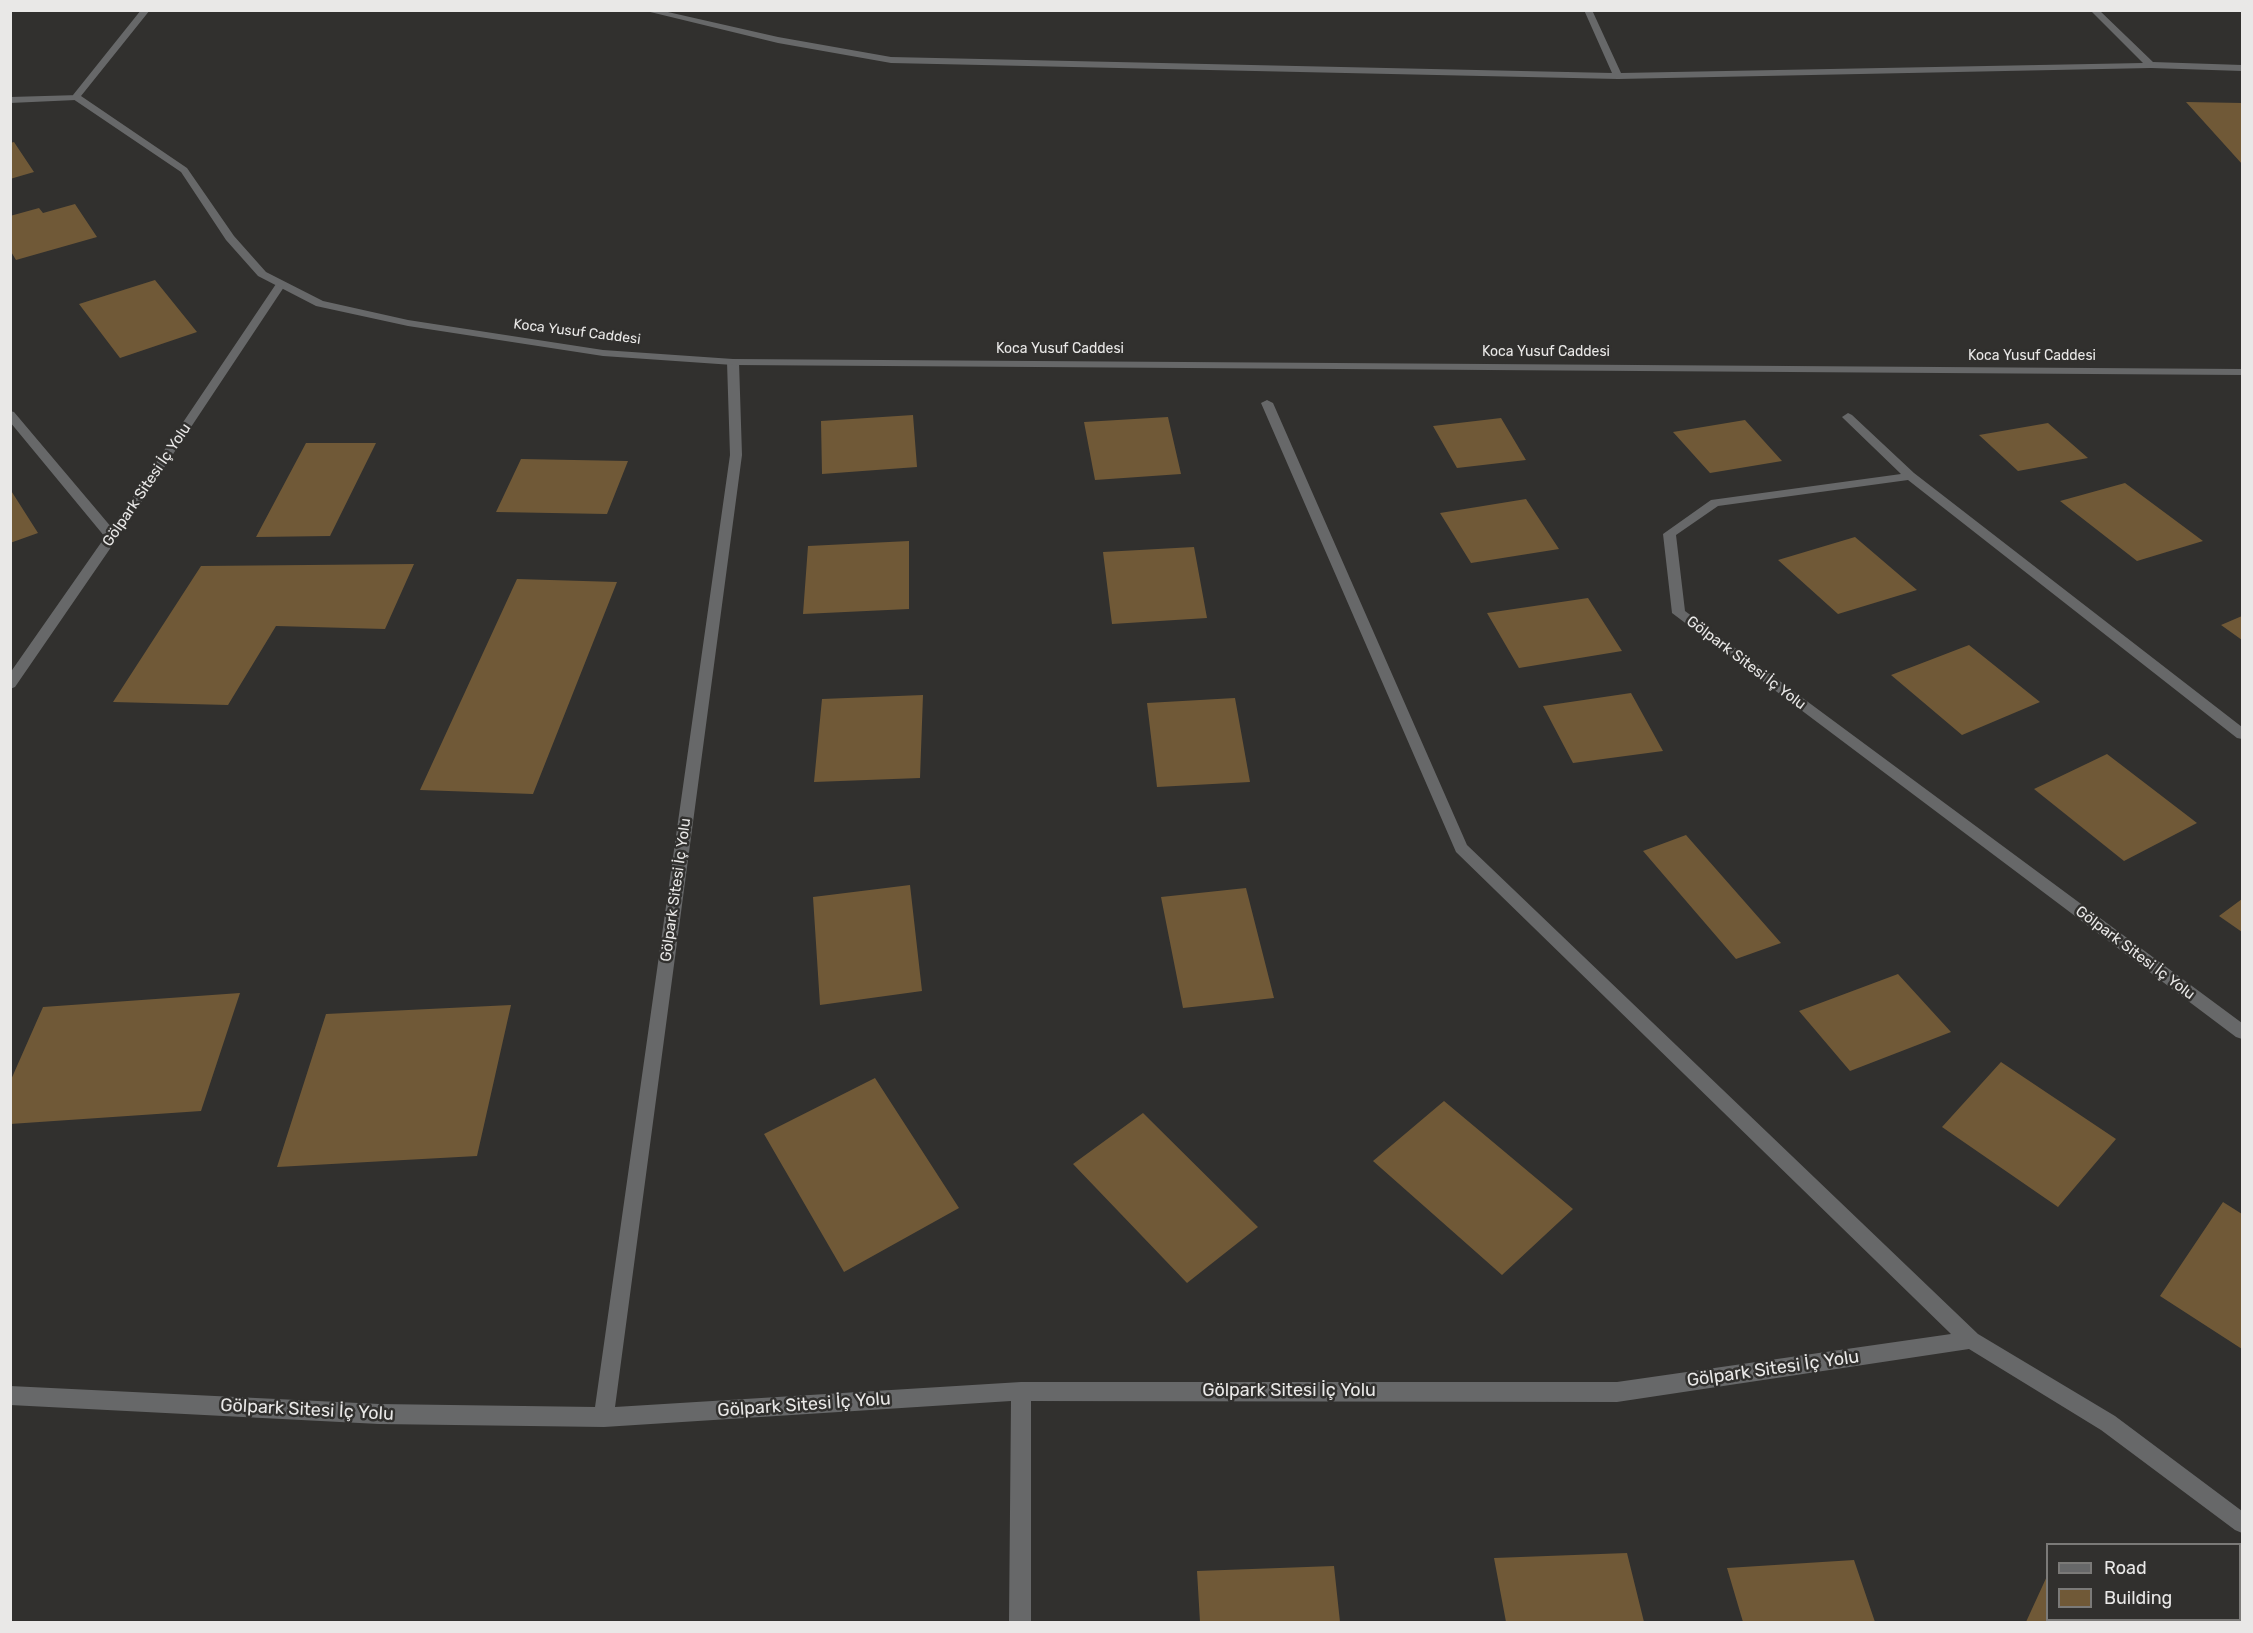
<!DOCTYPE html>
<meta charset="utf-8">
<style>
body{margin:0}
#map{position:relative;width:2253px;height:1633px;overflow:hidden;background:#31302e;font-family:Rubik,sans-serif}
canvas{display:block}
.frame{position:absolute;inset:0;border:12px solid #e9e8e7;pointer-events:none}
.legend{position:absolute;left:2046px;top:1543px;width:195px;height:78px;box-sizing:border-box;background:#31302e;border:2px solid #7b7a78;margin:0;padding:8px 10px;list-style:none;font-size:18px;color:#e9e8e7}
.legend li{display:flex;align-items:center;gap:12px;height:30px}
.legend b{width:30px;border:2px solid #7b7a78}
</style>
<div id="map">
<canvas width="2253" height="1633"></canvas>
<div class="frame"></div>
<ul class="legend">
<li><b style="height:8px;background:#676869"></b>Road</li>
<li><b style="height:16px;background:#705937"></b>Building</li>
</ul>
</div>
<script>
const g = document.querySelector('canvas').getContext('2d');
g.lineJoin = 'round';
function paint(path, color) { g.fillStyle = color; g.fill(path, 'evenodd'); }
const poly = rows => new Path2D(rows.map(r => 'M' + r).join(''));
function label(font, color, halo, rows, align = 'center') {
  g.font = font + ' Rubik,sans-serif'; g.lineWidth = 5; g.setLineDash([]); g.textBaseline = 'middle'; g.strokeStyle = halo; g.fillStyle = color; for (const [text, x, y, turn = 0] of rows) {
    g.save(); g.translate(x, y); g.rotate((+turn || 0) * Math.PI / 180); g.textAlign = isNaN(turn) ? turn : align; if (halo) g.strokeText(text, 0, 0); g.fillText(text, 0, 0); g.restore();
  }
}
paint(poly([
 [2186,102,2242,103,2242,164],
 [14,142,34,172,10,179,10,143],
 [75,204,97,237,16,260,10,250,10,216,39,208,43,213],
 [155,280,197,332,120,358,79,304],
 [913,415,917,467,822,474,821,421],
 [1168,417,1181,474,1095,480,1084,422],
 [1501,418,1526,460,1457,468,1433,426],
 [1745,420,1782,461,1710,473,1673,432],
 [2048,423,2088,458,2018,471,1979,435],
 [306,443,376,443,330,536,256,537],
 [521,459,628,461,607,514,496,512],
 [2125,483,2203,541,2137,561,2060,501],
 [10,489,38,533,10,543],
 [1526,499,1559,549,1471,563,1440,513],
 [1855,537,1917,590,1838,614,1778,560],
 [909,541,909,609,803,614,808,546],
 [1194,547,1207,618,1112,624,1103,552],
 [414,564,385,629,276,626,228,705,113,702,201,566],
 [517,579,617,582,533,794,420,790],
 [1588,598,1622,651,1519,668,1487,613],
 [2242,616,2242,640,2221,625],
 [1969,645,2040,702,1962,735,1891,675],
 [1631,693,1663,751,1573,763,1543,706],
 [923,695,920,778,814,782,822,699],
 [1235,698,1250,782,1157,787,1147,703],
 [2107,754,2197,823,2124,861,2034,789],
 [1686,835,1781,943,1736,959,1643,851],
 [910,885,922,991,820,1005,813,897],
 [1246,888,1274,998,1183,1008,1161,897],
 [2242,899,2242,932,2219,916],
 [1898,974,1951,1032,1850,1071,1799,1011],
 [240,993,201,1111,10,1124,10,1082,43,1007],
 [511,1005,477,1156,277,1167,326,1014],
 [2001,1062,2116,1139,2058,1207,1942,1127],
 [875,1078,959,1208,844,1272,764,1134],
 [1444,1101,1573,1209,1502,1275,1373,1161],
 [1143,1113,1258,1227,1187,1283,1073,1164],
 [2223,1202,2242,1214,2242,1349,2160,1296],
 [1627,1553,1644,1622,1506,1622,1494,1558],
 [1854,1560,1875,1622,1743,1622,1727,1568],
 [1334,1566,1340,1622,1200,1622,1197,1571],
 [2048,1574,2048,1620,2159,1620,2164,1622,2026,1622]
]), '#705937');
paint(poly([
 [642,10,659,10,778,37,891,57,1612,73,1584,10,1592,10,1621,73,2143,63,2090,10,2099,10,2153,62,2242,65,2242,71,2151,68,1618,79,891,63,778,43,642,10],
 [79,95,79,99,76,100,10,103,10,97,79,95],
 [281,281,286,284,116,540,15,687,10,689,10,673,105,537,10,422,10,411,14,412,112,528,276,284,281,281],
 [733,359,739,362,742,455,615,1407,1021,1382,1617,1382,1951,1334,1456,852,1261,403,1267,400,1273,403,1467,845,1978,1334,2115,1416,2242,1511,2242,1533,2235,1530,2101,1430,1969,1349,1617,1402,1031,1401,1031,1622,1009,1622,1011,1401,604,1427,379,1424,10,1405,10,1386,379,1404,595,1407,730,455,727,362,733,359],
 [1848,413,1852,415,1914,473,2242,727,2242,739,2237,738,1908,480,1718,506,1676,535,1685,611,2242,1023,2242,1039,2236,1037,1672,613,1663,534,1711,500,1901,474,1844,419,1842,417,1848,413]
]), '#676869');
paint(poly([
 [141,10,150,10,81,96,187,168,234,236,266,272,323,301,408,320,603,350,733,359,2242,369,2242,375,733,365,603,356,408,326,316,306,258,276,226,240,181,172,73,99,73,95,141,10]
]), '#676869');
label('14px', '#e9e8e7', '#31302e', [
 ["Koca Yusuf Caddesi",577,332,7],
 ["Koca Yusuf Caddesi",1060,349],
 ["Koca Yusuf Caddesi",1546,352],
 ["Koca Yusuf Caddesi",2032,356]
]);
label('15px', '#e9e8e7', '#31302e', [
 ["Gölpark Sitesi İç Yolu",147,485,-56],
 ["Gölpark Sitesi İç Yolu",1746,663,37],
 ["Gölpark Sitesi İç Yolu",676,890,-82],
 ["Gölpark Sitesi İç Yolu",2135,953,37]
]);
label('18px', '#e9e8e7', '#31302e', [
 ["Gölpark Sitesi İç Yolu",1773,1369,-8],
 ["Gölpark Sitesi İç Yolu",1289,1391],
 ["Gölpark Sitesi İç Yolu",804,1405,-4],
 ["Gölpark Sitesi İç Yolu",307,1410,3]
]);
</script>
